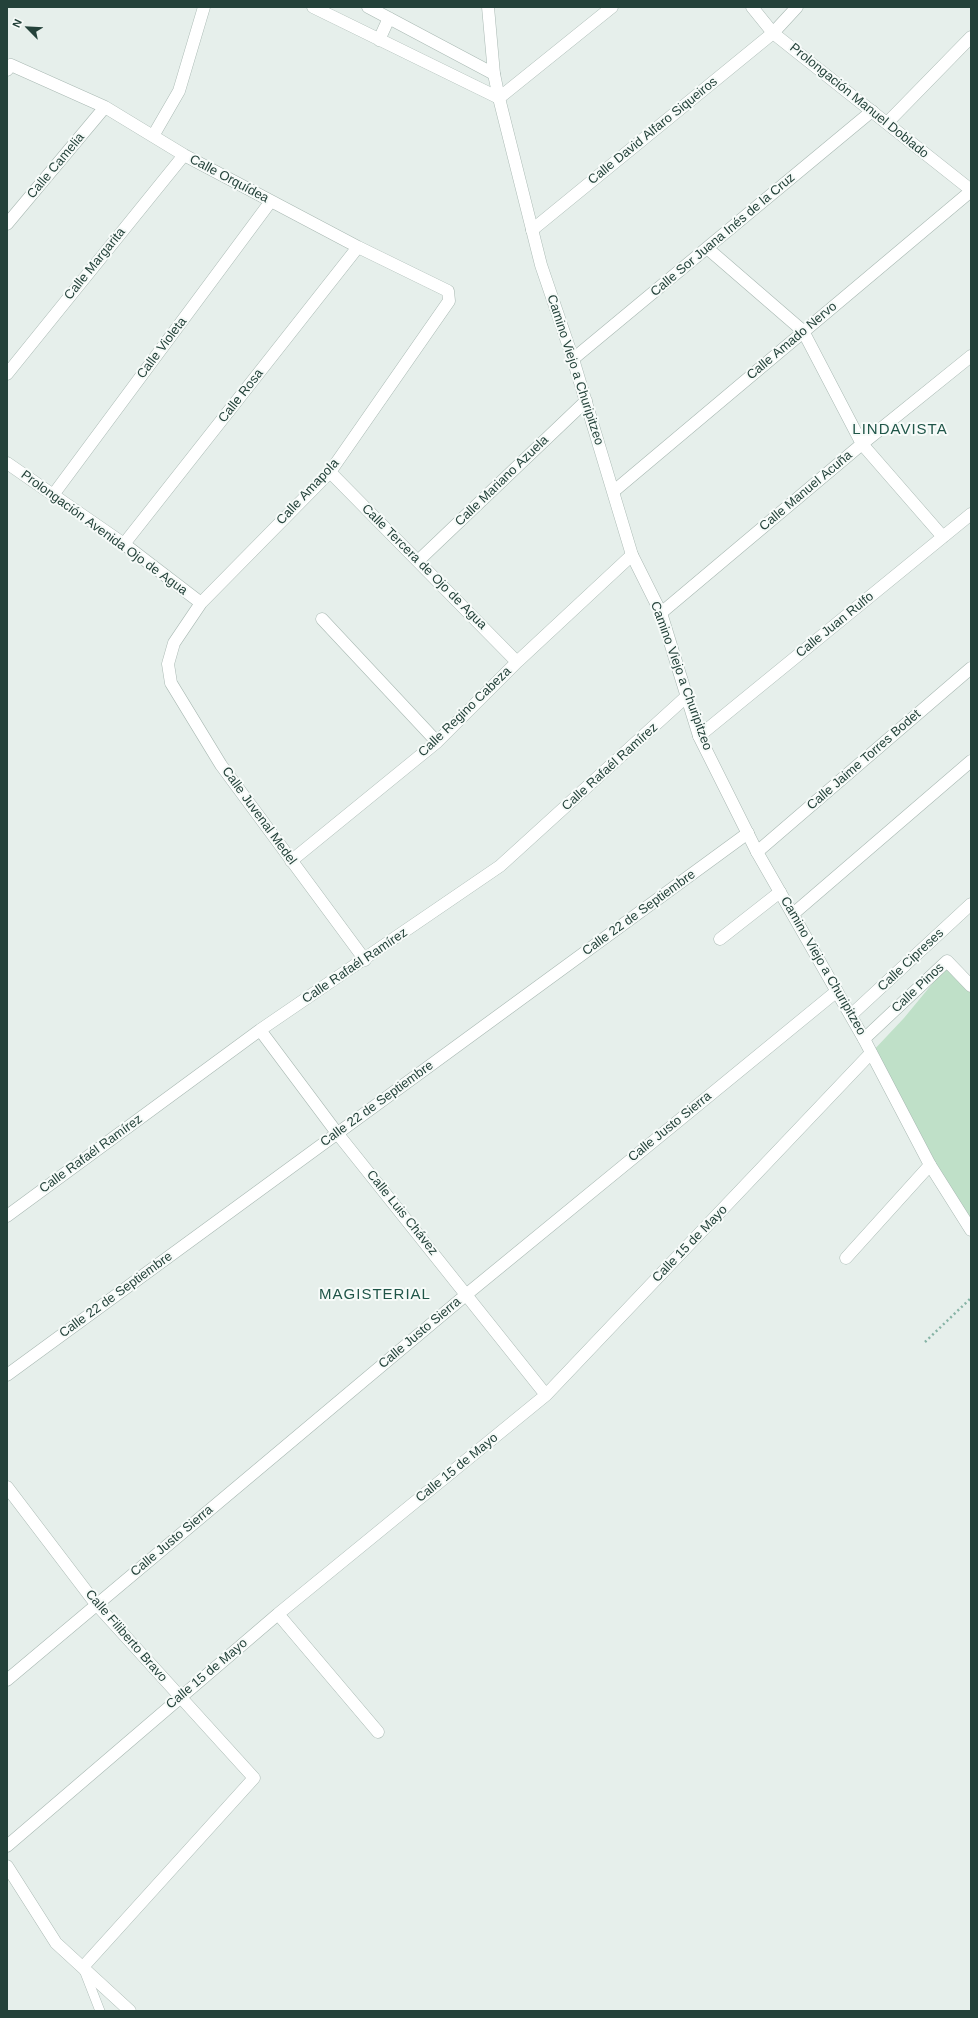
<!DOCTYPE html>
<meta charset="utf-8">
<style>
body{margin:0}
#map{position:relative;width:978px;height:2018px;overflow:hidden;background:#e6efeb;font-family:Arial,sans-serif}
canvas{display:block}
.frame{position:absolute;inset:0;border:8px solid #24423a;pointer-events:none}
.north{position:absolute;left:8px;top:8px;width:40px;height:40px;-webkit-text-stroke:3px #f7fbf9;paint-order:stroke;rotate:294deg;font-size:11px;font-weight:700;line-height:16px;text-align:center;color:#24423a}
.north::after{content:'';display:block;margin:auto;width:14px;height:18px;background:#24423a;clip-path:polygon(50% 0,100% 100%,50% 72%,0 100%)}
</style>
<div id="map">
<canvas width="978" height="2018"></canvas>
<div class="frame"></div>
<div class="north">N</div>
</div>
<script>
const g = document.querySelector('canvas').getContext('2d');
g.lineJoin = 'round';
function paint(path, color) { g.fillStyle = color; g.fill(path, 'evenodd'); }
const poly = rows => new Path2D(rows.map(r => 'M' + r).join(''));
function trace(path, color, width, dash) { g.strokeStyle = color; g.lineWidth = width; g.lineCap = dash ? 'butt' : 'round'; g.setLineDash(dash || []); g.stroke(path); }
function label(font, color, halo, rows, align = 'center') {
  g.font = font + ' Arial,sans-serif'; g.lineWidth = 4; g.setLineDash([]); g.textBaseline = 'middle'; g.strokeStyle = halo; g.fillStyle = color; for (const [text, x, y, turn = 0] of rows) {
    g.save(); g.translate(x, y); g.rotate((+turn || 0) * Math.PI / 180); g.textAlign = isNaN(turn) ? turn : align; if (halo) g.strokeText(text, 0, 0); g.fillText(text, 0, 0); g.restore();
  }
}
paint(poly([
 [951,961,971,982,971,1227,871,1053,904,1018]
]), '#bfe0c8');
const service = poly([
 [84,1970,100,2011]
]);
const minor = poly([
 [313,7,499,98,612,7],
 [368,7,494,74],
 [379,40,389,18],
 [7,70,11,65,105,107,184,155,358,247,448,291,449,301,330,472,201,603,174,643,168,664,171,683,221,765,365,960],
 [887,123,971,37],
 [153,136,179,91,204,7],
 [7,224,105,107],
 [532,230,773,33,797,7],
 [707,248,803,331,862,444,943,537],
 [573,359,872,111],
 [7,374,184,155],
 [7,463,124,544,201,603],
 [330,472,517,662],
 [614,491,971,191],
 [53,495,271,201],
 [124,544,358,247],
 [418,561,586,401],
 [661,613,862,444,971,356],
 [322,619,437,742],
 [699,736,971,514],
 [757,852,971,668],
 [291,861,437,742,517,662,632,555],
 [793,914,971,761],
 [720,939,780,892],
 [851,1015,971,904],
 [260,1030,337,1133,546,1395],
 [864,1039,947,961,971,986],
 [7,1216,260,1030,500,866,687,696],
 [846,1258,930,1165],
 [7,1375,748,833],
 [7,1487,96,1604,254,1778,83,1967],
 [278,1614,378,1732],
 [7,1680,467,1294,837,991],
 [7,1846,278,1614,546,1395,871,1053],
 [7,1866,56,1943,130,2011]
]);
const tertiary = poly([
 [488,7,494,74,499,98,541,265,573,359,632,555,661,613,699,736,757,852,864,1039,930,1165,971,1230],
 [752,7,773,33,971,190]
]);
trace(service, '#a8b8b2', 10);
trace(minor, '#a8b8b2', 13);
trace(tertiary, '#a8b8b2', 13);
trace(poly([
 [925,1342,971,1298]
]), '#86b3a5', 2.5, [2, 3]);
trace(service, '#fff', 9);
trace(minor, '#fff', 12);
trace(tertiary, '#fff', 12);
label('13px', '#24423a', '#f7fbf9', [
 ["Prolongación Manuel Doblado",859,101,39],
 ["Calle David Alfaro Siqueiros",653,131,-39],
 ["Calle Camelia",56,166,-50],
 ["Calle Orquídea",229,179,28],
 ["Calle Sor Juana Inés de la Cruz",723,235,-40],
 ["Calle Margarita",95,264,-51],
 ["Calle Amado Nervo",792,341,-40],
 ["Calle Violeta",162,348,-53],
 ["Camino Viejo a Churipitzeo",575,370,72],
 ["Calle Rosa",241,396,-52],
 ["Calle Mariano Azuela",502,481,-44],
 ["Calle Manuel Acuña",806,491,-40],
 ["Calle Amapola",308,492,-47],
 ["Prolongación Avenida Ojo de Agua",104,533,36],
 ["Calle Tercera de Ojo de Agua",424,567,45],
 ["Calle Juan Rulfo",835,625,-39],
 ["Camino Viejo a Churipitzeo",681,676,70],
 ["Calle Regino Cabeza",465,712,-44],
 ["Calle Jaime Torres Bodet",864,760,-41],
 ["Calle Rafaél Ramírez",610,767,-42],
 ["Calle Juvenal Medel",259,816,54],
 ["Calle 22 de Septiembre",639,913,-36],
 ["Calle Cipreses",911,960,-43],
 ["Calle Rafaél Ramírez",355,966,-34],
 ["Camino Viejo a Churipitzeo",823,966,60],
 ["Calle Pinos",918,988,-43],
 ["Calle 22 de Septiembre",377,1104,-36],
 ["Calle Justo Sierra",670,1127,-39],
 ["Calle Rafaél Ramírez",91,1154,-36],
 ["Calle Luis Chávez",402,1213,51],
 ["Calle 15 de Mayo",690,1244,-46],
 ["Calle 22 de Septiembre",116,1295,-36],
 ["Calle Justo Sierra",420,1333,-40],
 ["Calle 15 de Mayo",457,1468,-39],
 ["Calle Justo Sierra",172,1541,-40],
 ["Calle Filiberto Bravo",126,1636,49],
 ["Calle 15 de Mayo",207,1674,-40]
]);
g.letterSpacing = '1px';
label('15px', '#1f5548', '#f7fbf9', [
 ["LINDAVISTA",900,430],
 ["MAGISTERIAL",375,1295]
]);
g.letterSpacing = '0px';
</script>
